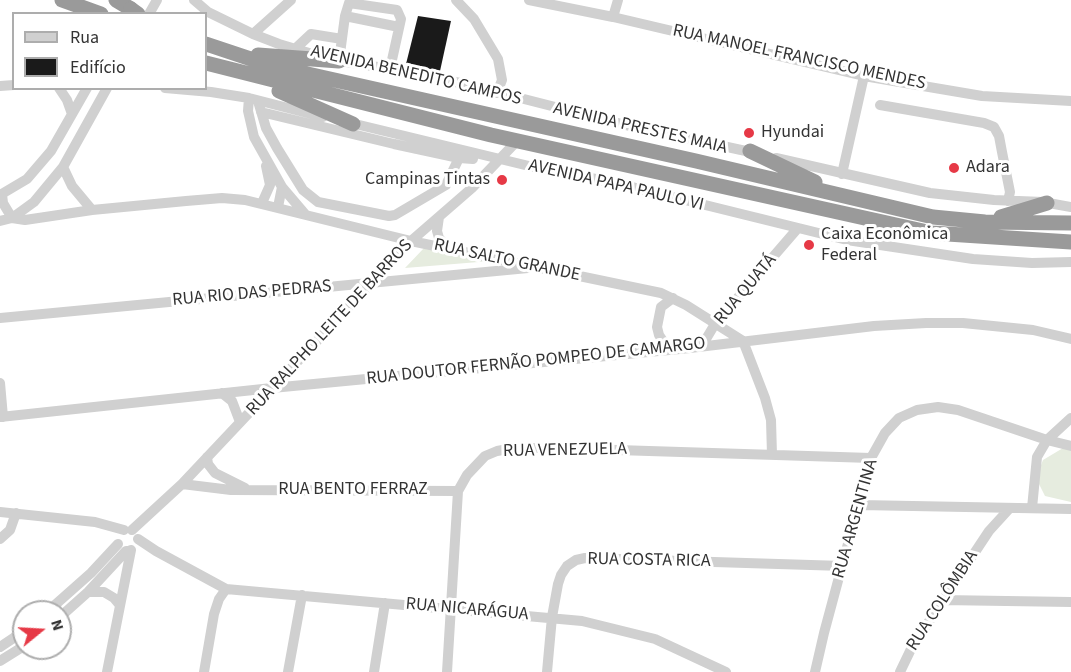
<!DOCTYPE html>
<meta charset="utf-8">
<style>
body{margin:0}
#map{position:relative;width:1071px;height:672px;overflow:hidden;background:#fff;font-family:"Source Sans 3",sans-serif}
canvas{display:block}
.legend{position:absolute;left:12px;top:12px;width:195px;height:78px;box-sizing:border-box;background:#fff;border:2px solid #adadad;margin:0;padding:8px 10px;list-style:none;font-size:18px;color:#333}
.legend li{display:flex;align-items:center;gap:12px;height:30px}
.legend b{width:30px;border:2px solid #adadad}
.north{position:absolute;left:12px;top:600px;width:60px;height:60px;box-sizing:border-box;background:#fff;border:2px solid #adadad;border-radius:50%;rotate:72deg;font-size:16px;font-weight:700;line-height:24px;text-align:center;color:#333}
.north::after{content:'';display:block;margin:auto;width:21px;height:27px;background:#e63946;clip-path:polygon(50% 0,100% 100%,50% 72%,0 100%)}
</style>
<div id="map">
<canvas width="1071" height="672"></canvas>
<ul class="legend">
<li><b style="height:8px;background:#d0d0d0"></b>Rua</li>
<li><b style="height:16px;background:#1a1a1a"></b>Edifício</li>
</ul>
<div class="north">N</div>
</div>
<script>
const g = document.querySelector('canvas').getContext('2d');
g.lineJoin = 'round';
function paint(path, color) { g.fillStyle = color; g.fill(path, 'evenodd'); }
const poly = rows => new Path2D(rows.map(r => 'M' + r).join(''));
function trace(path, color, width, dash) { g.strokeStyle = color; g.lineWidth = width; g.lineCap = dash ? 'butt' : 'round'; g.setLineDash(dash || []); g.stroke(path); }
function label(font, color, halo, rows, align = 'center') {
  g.font = font + ' "Source Sans 3",sans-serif'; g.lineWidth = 6; g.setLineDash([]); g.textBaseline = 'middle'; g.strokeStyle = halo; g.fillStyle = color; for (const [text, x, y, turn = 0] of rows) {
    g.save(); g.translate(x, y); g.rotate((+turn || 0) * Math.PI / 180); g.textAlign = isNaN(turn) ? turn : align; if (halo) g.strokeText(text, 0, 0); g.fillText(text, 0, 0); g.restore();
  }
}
paint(poly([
 [424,248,491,261,405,268],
 [1063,448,1071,450,1071,502,1045,496,1036,478,1043,460]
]), '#e6ecdf');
paint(poly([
 [418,16,451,21,440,71,406,64]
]), '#1a1a1a');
trace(poly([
 [194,0,208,12,253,34,279,44,316,55],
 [456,0,474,19,498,59,502,80,497,93],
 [529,0,613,17,864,76,982,96,1071,101],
 [149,14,157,0],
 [345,16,399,27],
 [613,17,618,0],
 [253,34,291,0],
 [295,49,311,34,342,39],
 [334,60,415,73,469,85,626,125,755,153],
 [339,61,345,16,349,3,397,10,401,19,390,69],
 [0,86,14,85],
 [59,88,67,100,72,114],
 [165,88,211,92,249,98,323,117],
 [249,98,248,111,254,137,282,187,278,207],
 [258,101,266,128,277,148,303,190,318,202,389,216,395,215,446,185,459,158],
 [880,105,984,123,994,127,999,136,1002,152,1010,192,1008,201],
 [261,112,394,144,459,158,473,159],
 [347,122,529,166,616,183,847,240,973,259,1032,263,1071,262],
 [776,158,930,193,994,200,1043,202,1071,207],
 [63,167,72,186,92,210],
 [842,174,864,76],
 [282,187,305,214],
 [2,194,3,203,12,218],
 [0,195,27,179,51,151,87,88],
 [262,203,270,185,266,166],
 [439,217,437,231,439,238,448,248],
 [12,218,34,202,63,167,107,88],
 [0,221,12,218,25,220,92,210,186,201,222,198,245,200,411,241,661,293,686,305,743,341,765,398,771,420,772,455],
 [0,318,528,268],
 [696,345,706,339,715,324,798,228],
 [669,350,659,335,657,327,661,307,673,298],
 [0,383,3,417],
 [222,393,232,401,240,422],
 [0,417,272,388,690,348,874,326,926,323,963,323,1033,330,1071,339],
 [207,457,208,464,215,473,245,488],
 [182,484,231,490,458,491],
 [860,505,1071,509],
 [1032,508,1037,457,1047,440,1071,418],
 [0,512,95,522,124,530],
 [132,530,182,484,411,241,472,188,517,141],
 [0,539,10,530,16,513],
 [138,539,156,551,226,589,582,621,655,639,726,672],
 [88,592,104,592,114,598,119,604],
 [942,600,1071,602],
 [47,612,91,573,118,544],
 [60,617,88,592,126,551,128,551],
 [0,647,24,631],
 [0,661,24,646],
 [107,672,131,550],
 [204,672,214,614,219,599,226,589],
 [288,672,302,595],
 [374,672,385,603],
 [447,672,458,491,467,475,485,456,497,451,514,448,554,448,871,458],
 [547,672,552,617,558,584,561,575,567,566,576,560,585,558,843,566],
 [815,672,824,633,871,458,885,433,899,418,917,410,938,407,958,410,1047,440,1071,446],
 [900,672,912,647,989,531,1010,508]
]), '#d0d0d0', 10);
trace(poly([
 [62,0,101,14],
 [116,0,131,9],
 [206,44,272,66,696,161,933,217,985,222,1071,223],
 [258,55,339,61],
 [206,63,491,135,932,233,1071,242],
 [279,91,353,124],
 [750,151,815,182],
 [1001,217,1047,203]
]), '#9a9a9a', 15);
trace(poly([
 [131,9,138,14]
]), '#9a9a9a', 15);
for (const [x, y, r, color] of [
 [749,133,6,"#e63946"],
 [954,168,6,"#e63946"],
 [502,180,6,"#e63946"],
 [809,245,6,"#e63946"]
]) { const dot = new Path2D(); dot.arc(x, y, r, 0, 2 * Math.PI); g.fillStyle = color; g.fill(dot); trace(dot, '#fff', 2); }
label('18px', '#333', '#fff', [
 ["RUA MANOEL FRANCISCO MENDES",799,58,12],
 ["AVENIDA BENEDITO CAMPOS",416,76,13],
 ["AVENIDA PRESTES MAIA",640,129,13],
 ["AVENIDA PAPA PAULO VI",616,186,13],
 ["RUA SALTO GRANDE",507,261,12],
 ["RUA QUATÁ",746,290,-50],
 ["RUA RIO DAS PEDRAS",252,294,-5],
 ["RUA RALPHO LEITE DE BARROS",330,328,-47],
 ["RUA DOUTOR FERNÃO POMPEO DE CAMARGO",536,362,-6],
 ["RUA VENEZUELA",565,451,-1],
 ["RUA BENTO FERRAZ",353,490],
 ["RUA ARGENTINA",856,519,-74],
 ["RUA COSTA RICA",649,561,1],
 ["RUA COLÔMBIA",943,601,-57],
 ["RUA NICARÁGUA",467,610,5]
]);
label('18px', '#333', '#fff', [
 ["Hyundai",761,133],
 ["Adara",966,168],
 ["Campinas Tintas",490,180,"right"],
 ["Caixa Econômica",821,235],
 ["Federal",821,256]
], 'left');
</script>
